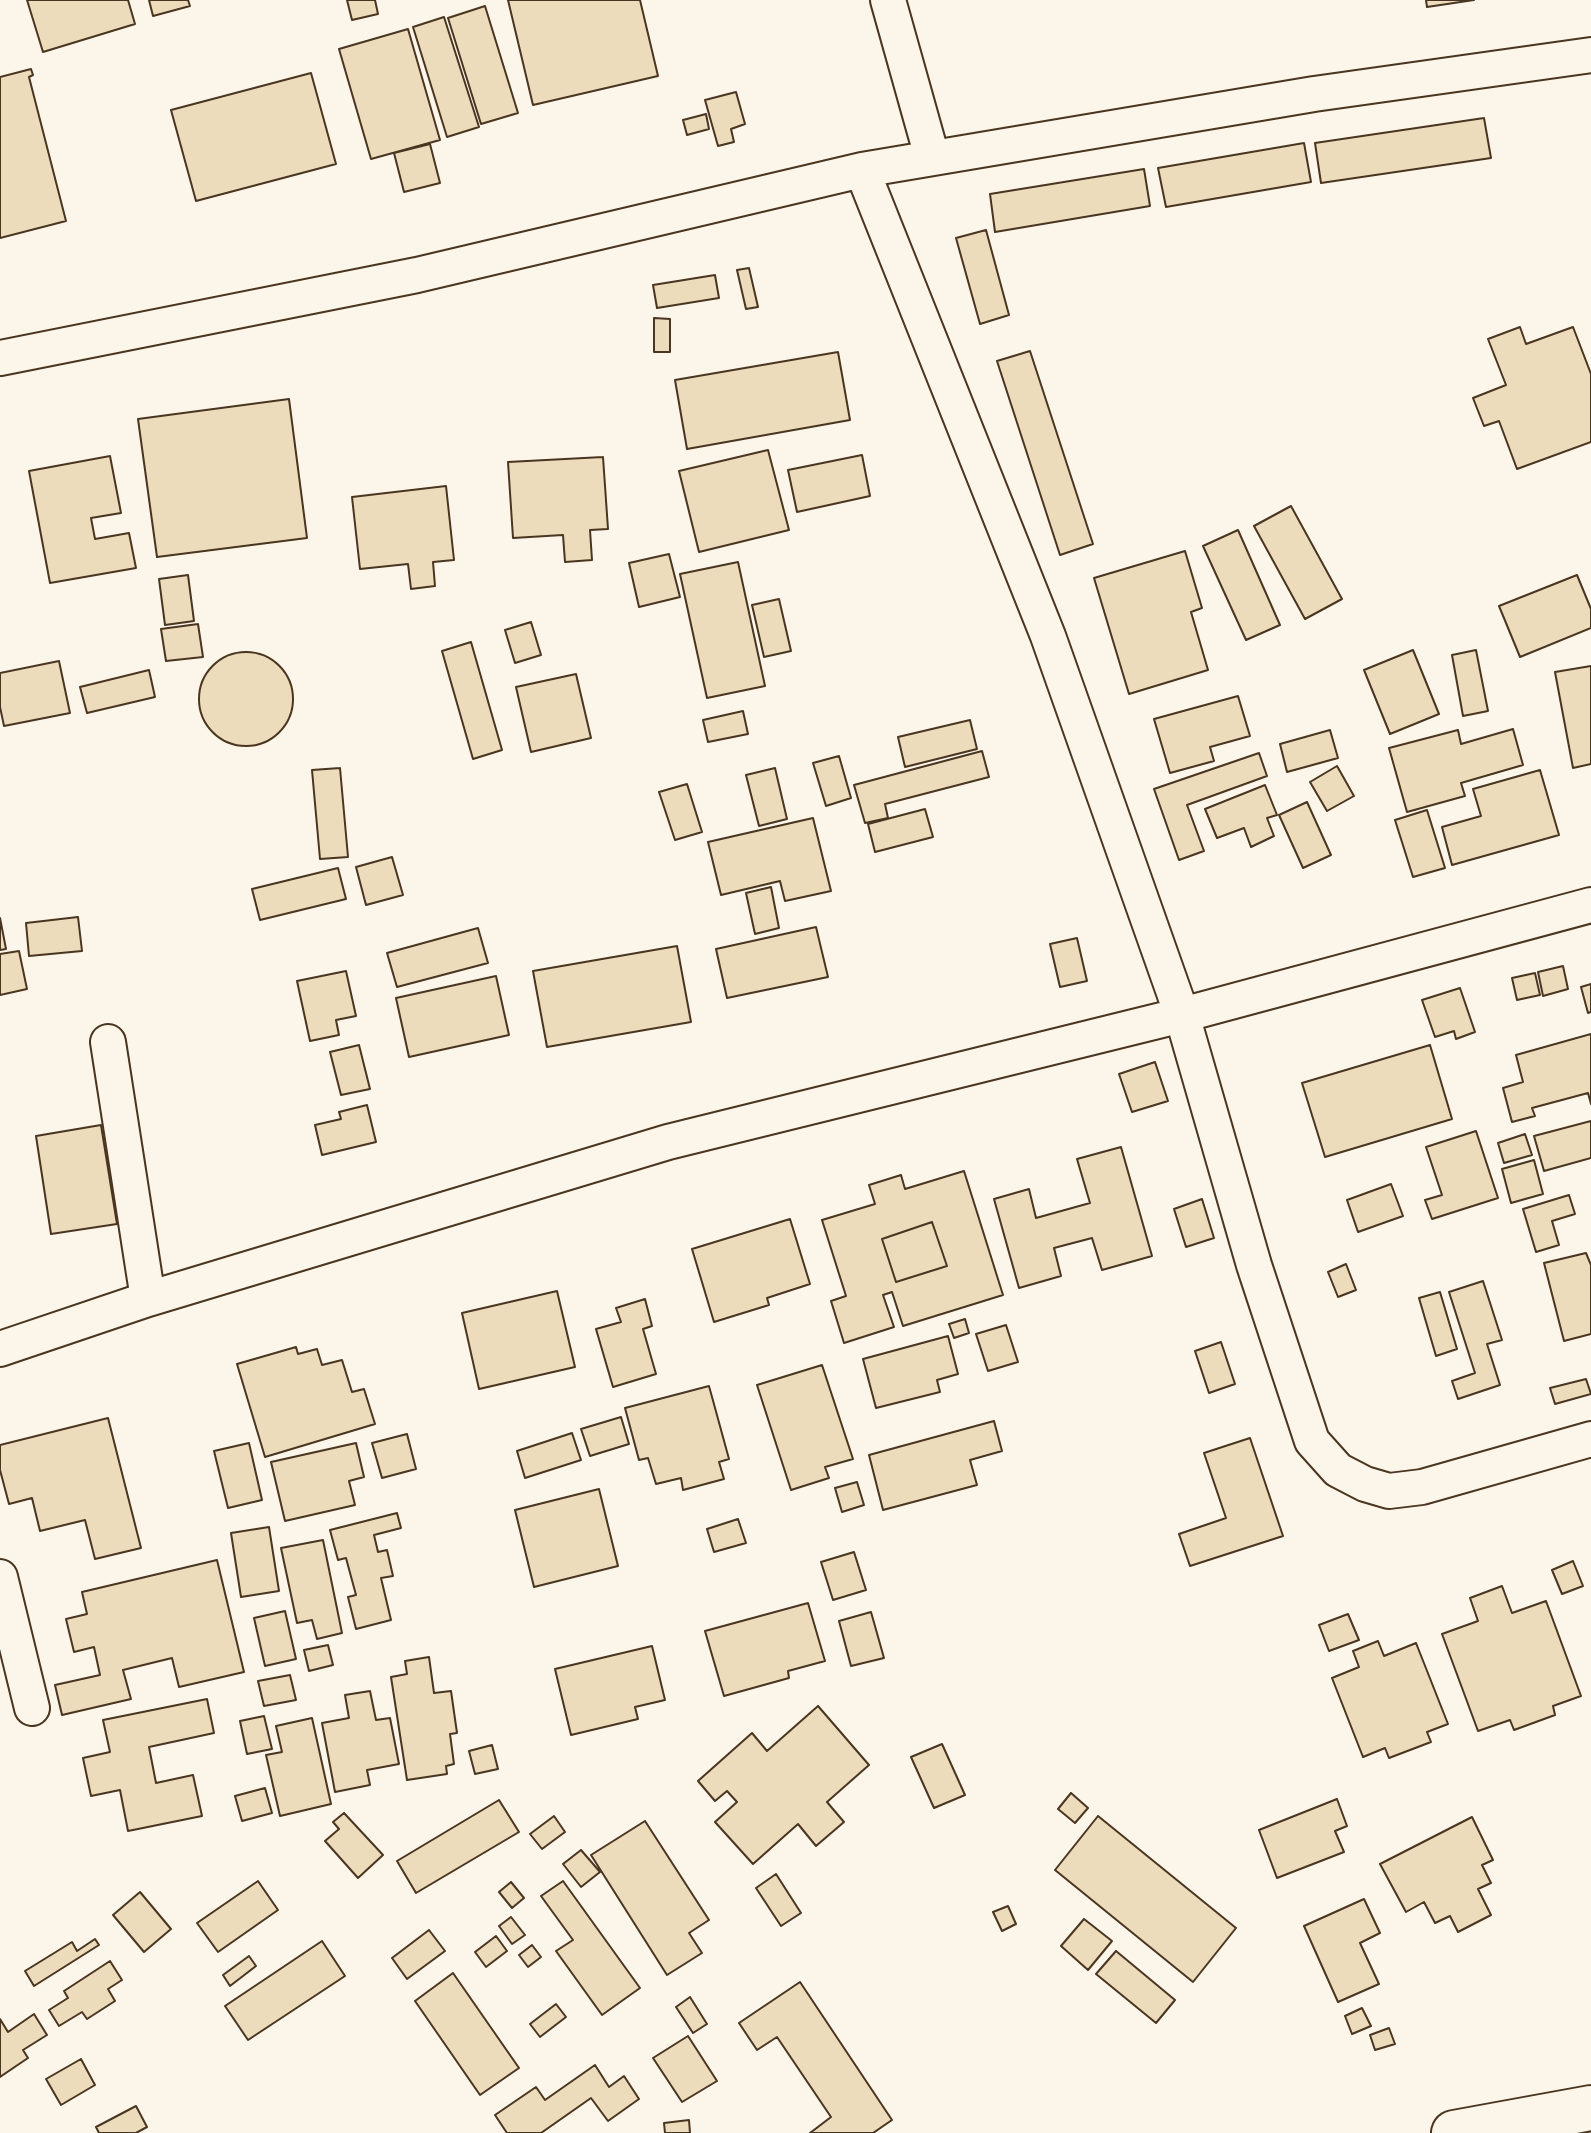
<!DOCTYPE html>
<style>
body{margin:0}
canvas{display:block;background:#fbf6e9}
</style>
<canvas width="1591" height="2133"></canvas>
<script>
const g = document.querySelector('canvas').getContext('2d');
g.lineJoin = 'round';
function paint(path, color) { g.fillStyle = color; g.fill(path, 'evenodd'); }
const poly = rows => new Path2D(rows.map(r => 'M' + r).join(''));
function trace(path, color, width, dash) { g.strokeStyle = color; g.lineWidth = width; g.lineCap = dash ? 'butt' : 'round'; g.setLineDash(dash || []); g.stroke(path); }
const building = poly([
 [27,0,128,0,135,24,43,52,27,0],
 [149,0,188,0,190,6,153,16,149,0],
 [347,0,375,0,378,14,352,20,347,0],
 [508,0,640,0,658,76,533,105,508,0],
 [1426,0,1474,0,1427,7,1426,0],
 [485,6,518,113,481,124,448,18,485,6],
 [444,17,479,127,447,137,413,27,444,17],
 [408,29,440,140,371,159,339,49,408,29],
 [31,69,33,75,29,77,66,221,0,238,0,77,31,69],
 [311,73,336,164,196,201,171,110,311,73],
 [736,92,745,124,731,129,734,142,718,146,705,100,736,92],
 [706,114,709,129,687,135,683,120,706,114],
 [1484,118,1491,158,1321,183,1315,143,1484,118],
 [1304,143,1311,182,1166,207,1158,168,1304,143],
 [430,144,440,183,404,192,394,153,430,144],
 [1144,169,1150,206,995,232,990,194,1144,169],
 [986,230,1009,315,980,324,956,238,986,230],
 [749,268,758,307,746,309,737,270,749,268],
 [715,275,719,298,657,308,653,285,715,275],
 [654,318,670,319,670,352,654,352,654,318],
 [1520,327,1526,344,1573,327,1591,374,1591,442,1517,469,1499,421,1484,426,1473,398,1506,385,1488,339,1520,327],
 [1030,351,1093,544,1060,555,997,361,1030,351],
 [838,352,850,420,687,449,675,380,838,352],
 [289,399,307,538,157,557,138,419,289,399],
 [768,450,789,530,699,552,679,471,768,450],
 [862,455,870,496,797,512,788,470,862,455],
 [110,456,121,513,91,518,95,539,129,533,136,568,50,583,29,471,110,456],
 [603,457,608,529,590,530,592,560,565,562,563,535,513,538,508,462,603,457],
 [446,486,454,560,433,562,435,586,411,589,408,564,360,569,352,497,446,486],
 [1291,506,1342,599,1305,619,1254,526,1291,506],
 [1238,530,1280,625,1246,640,1203,546,1238,530],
 [1185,551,1202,608,1191,612,1208,670,1129,694,1094,578,1185,551],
 [669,554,680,597,639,607,629,563,669,554],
 [738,562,765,686,707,698,680,574,738,562],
 [188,575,194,621,165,625,159,579,188,575],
 [1577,575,1591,609,1591,628,1520,657,1499,606,1577,575],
 [779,599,791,651,764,657,752,605,779,599],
 [531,622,541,655,515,663,505,630,531,622],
 [198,624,203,657,166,661,161,629,198,624],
 [471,642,502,750,473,759,442,651,471,642],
 [1413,650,1439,714,1390,734,1364,670,1413,650],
 [1476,650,1488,711,1463,716,1452,655,1476,650],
 '199 699a47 47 0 1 1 94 0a47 47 0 1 1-94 0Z',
 [59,661,70,713,4,726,0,707,0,673,59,661],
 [1591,666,1591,764,1573,768,1555,672,1591,666],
 [149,670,155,697,87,713,80,687,149,670],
 [576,674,591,738,531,752,516,687,576,674],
 [1238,696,1250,736,1210,747,1214,761,1170,773,1154,719,1238,696],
 [743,711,748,734,708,742,703,720,743,711],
 [970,720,977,749,905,767,898,737,970,720],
 [1513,729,1523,765,1461,783,1465,796,1407,812,1389,748,1458,730,1461,744,1513,729],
 [1330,730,1338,758,1287,772,1280,744,1330,730],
 [982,751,989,777,885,804,888,818,865,823,854,785,982,751],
 [1259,753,1267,776,1187,805,1204,851,1179,860,1154,789,1259,753],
 [839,756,851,798,826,806,813,763,839,756],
 [1337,766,1354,796,1327,811,1310,782,1337,766],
 [340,768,348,857,320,859,312,770,340,768],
 [775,768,787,819,759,826,746,775,775,768],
 [1540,770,1559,835,1452,865,1442,827,1481,816,1473,789,1540,770],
 [687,784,702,832,675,840,659,792,687,784],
 [1265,785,1277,815,1267,818,1274,836,1251,847,1244,828,1217,838,1205,809,1265,785],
 [1307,802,1331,855,1303,868,1279,815,1307,802],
 [925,809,933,837,875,852,868,824,925,809],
 [1427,810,1445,868,1413,877,1395,820,1427,810],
 [813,818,831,891,785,901,780,881,721,895,708,842,813,818],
 [392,857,403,895,366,905,356,867,392,857],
 [338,868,346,899,260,920,252,889,338,868],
 [771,887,779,928,755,934,746,893,771,887],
 [78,917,82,951,29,956,26,923,78,917],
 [0,918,6,949,0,950,0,918],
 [816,927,828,977,727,998,716,949,816,927],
 [478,928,488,963,397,987,387,953,478,928],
 [1077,938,1087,981,1060,987,1050,944,1077,938],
 [677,946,691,1022,547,1047,533,971,677,946],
 [19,951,27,989,0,995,0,954,19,951],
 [1563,966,1568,989,1543,996,1538,972,1563,966],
 [346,971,356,1016,336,1020,339,1035,310,1041,297,981,346,971],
 [1535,973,1540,995,1517,1000,1512,978,1535,973],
 [496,976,509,1035,409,1057,396,998,496,976],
 [1591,984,1591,1012,1588,1013,1581,987,1591,984],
 [1460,988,1475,1032,1456,1039,1454,1031,1435,1037,1422,1000,1460,988],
 [1591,1034,1591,1104,1588,1093,1532,1108,1535,1116,1512,1122,1503,1088,1523,1082,1516,1055,1591,1034],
 [359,1045,370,1089,341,1095,330,1052,359,1045],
 [1430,1045,1452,1119,1325,1157,1302,1083,1430,1045],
 [1155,1062,1168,1101,1132,1112,1119,1074,1155,1062],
 [367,1105,376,1142,322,1155,315,1125,341,1119,339,1112,367,1105],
 [1591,1121,1591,1158,1544,1171,1534,1136,1591,1121],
 [101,1125,117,1224,51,1234,36,1136,101,1125],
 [1476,1131,1498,1198,1432,1219,1425,1200,1442,1195,1426,1147,1476,1131],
 [1525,1134,1532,1155,1504,1163,1498,1143,1525,1134],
 [1121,1147,1152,1256,1102,1270,1092,1238,1054,1248,1061,1276,1019,1288,994,1199,1029,1189,1036,1218,1090,1203,1077,1159,1121,1147],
 [1534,1160,1543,1194,1511,1203,1502,1169,1534,1160],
 [964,1171,1003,1295,903,1326,892,1292,883,1295,894,1327,844,1343,831,1301,846,1296,822,1220,875,1204,869,1185,901,1175,905,1189,964,1171],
 [932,1222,947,1266,896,1282,882,1239,932,1222],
 [1391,1184,1403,1216,1358,1232,1347,1200,1391,1184],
 [1569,1195,1575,1214,1552,1221,1559,1245,1536,1252,1523,1209,1569,1195],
 [1202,1199,1214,1238,1186,1247,1174,1209,1202,1199],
 [790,1219,810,1284,767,1298,769,1305,714,1322,692,1249,790,1219],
 [932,1222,947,1266,896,1282,882,1239,932,1222],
 [1586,1253,1591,1265,1591,1334,1564,1341,1544,1263,1586,1253],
 [1346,1264,1356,1290,1338,1297,1328,1272,1346,1264],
 [1483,1281,1502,1340,1487,1344,1500,1385,1458,1399,1452,1381,1475,1373,1449,1292,1483,1281],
 [557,1291,575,1367,479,1389,462,1313,557,1291],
 [1440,1292,1457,1349,1436,1356,1419,1298,1440,1292],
 [645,1299,652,1326,643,1329,656,1374,613,1387,596,1329,621,1322,616,1308,645,1299],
 [965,1319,969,1333,954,1338,949,1324,965,1319],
 [1006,1325,1018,1362,988,1371,976,1334,1006,1325],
 [948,1336,958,1374,937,1380,940,1392,876,1408,863,1359,948,1336],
 [1221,1342,1235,1384,1209,1393,1195,1351,1221,1342],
 [296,1347,298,1354,317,1349,322,1365,342,1360,352,1392,364,1389,375,1424,265,1457,237,1364,296,1347],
 [822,1365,853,1459,825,1467,829,1478,791,1490,757,1385,822,1365],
 [1586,1379,1591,1394,1555,1404,1550,1388,1586,1379],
 [709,1386,729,1459,719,1462,724,1479,683,1490,681,1478,656,1484,648,1458,639,1460,625,1408,709,1386],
 [621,1417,629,1444,590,1456,581,1429,621,1417],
 [108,1418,141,1548,95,1559,85,1520,40,1531,32,1498,9,1504,0,1470,0,1445,108,1418],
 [994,1421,1002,1451,970,1460,977,1485,883,1510,869,1455,994,1421],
 [572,1433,581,1460,525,1478,517,1451,572,1433],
 [407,1434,416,1469,382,1478,372,1443,407,1434],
 [1250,1438,1283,1536,1190,1566,1179,1534,1226,1518,1204,1453,1250,1438],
 [249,1443,262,1500,228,1508,214,1451,249,1443],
 [356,1443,364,1477,349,1481,355,1505,285,1521,271,1462,356,1443],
 [857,1482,864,1505,842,1512,835,1488,857,1482],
 [599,1489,618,1566,534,1587,515,1510,599,1489],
 [397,1513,401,1528,374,1535,378,1552,387,1550,393,1576,381,1578,391,1620,356,1629,348,1597,356,1595,346,1558,338,1560,330,1530,397,1513],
 [738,1519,746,1543,714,1552,707,1529,738,1519],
 [269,1527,279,1591,241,1597,231,1533,269,1527],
 [323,1540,342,1633,317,1639,312,1620,297,1623,281,1548,323,1540],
 [854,1552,866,1590,833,1600,821,1562,854,1552],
 [217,1560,244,1672,179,1687,172,1658,123,1670,131,1699,62,1715,55,1685,100,1675,94,1647,74,1652,66,1619,87,1614,82,1592,217,1560],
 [1573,1561,1583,1586,1562,1594,1552,1570,1573,1561],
 [1502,1586,1512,1613,1546,1601,1581,1696,1553,1706,1555,1715,1514,1730,1510,1720,1478,1731,1442,1634,1478,1621,1470,1598,1502,1586],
 [808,1603,825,1661,788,1671,789,1678,724,1696,705,1631,808,1603],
 [285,1611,296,1659,265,1666,254,1618,285,1611],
 [871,1612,884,1658,851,1666,839,1621,871,1612],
 [1348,1614,1359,1640,1329,1651,1319,1625,1348,1614],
 [1378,1641,1384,1656,1416,1643,1448,1724,1427,1732,1431,1742,1389,1758,1385,1748,1363,1757,1332,1678,1359,1667,1353,1651,1378,1641],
 [328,1645,333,1665,309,1671,304,1650,328,1645],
 [652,1646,665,1700,635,1707,638,1719,571,1735,555,1669,652,1646],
 [429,1657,434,1693,451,1691,457,1733,450,1734,454,1764,446,1766,447,1774,407,1780,391,1677,407,1674,405,1661,429,1657],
 [290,1675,296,1700,264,1706,258,1681,290,1675],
 [370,1691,376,1720,390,1718,399,1764,367,1770,370,1785,335,1792,322,1723,349,1718,345,1695,370,1691],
 [207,1699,214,1733,149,1747,156,1783,193,1775,202,1816,128,1831,120,1790,91,1796,83,1758,110,1752,103,1720,207,1699],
 [818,1706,869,1765,827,1802,844,1822,816,1846,798,1824,753,1864,715,1822,737,1802,727,1791,715,1801,698,1781,752,1733,767,1751,818,1706],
 [264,1716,272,1749,247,1754,240,1721,264,1716],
 [312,1718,331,1804,280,1816,266,1755,282,1752,276,1726,312,1718],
 [942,1744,965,1795,934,1808,911,1757,942,1744],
 [492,1745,498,1769,475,1774,469,1751,492,1745],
 [265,1788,272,1813,242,1821,235,1796,265,1788],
 [1071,1793,1088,1808,1075,1823,1058,1809,1071,1793],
 [1337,1799,1347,1826,1335,1831,1344,1852,1277,1878,1259,1830,1337,1799],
 [499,1800,519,1832,416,1893,397,1861,499,1800],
 [344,1813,383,1855,358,1878,325,1841,339,1829,333,1822,344,1813],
 [554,1816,565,1832,542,1849,530,1834,554,1816],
 [1098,1816,1236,1928,1193,1982,1055,1870,1098,1816],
 [1472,1817,1493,1860,1482,1865,1491,1883,1478,1889,1491,1915,1458,1932,1450,1916,1435,1923,1424,1902,1406,1912,1380,1864,1472,1817],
 [645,1821,709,1920,689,1933,702,1953,667,1975,591,1855,645,1821],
 [581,1850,600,1872,581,1887,563,1864,581,1850],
 [776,1874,801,1913,781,1926,756,1888,776,1874],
 [258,1881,278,1910,218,1952,197,1923,258,1881],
 [563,1881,640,1988,602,2015,556,1951,573,1940,541,1896,563,1881],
 [511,1882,524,1898,512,1908,499,1892,511,1882],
 [140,1892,171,1929,144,1952,113,1915,140,1892],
 [1364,1899,1380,1933,1360,1943,1379,1984,1338,2002,1304,1926,1364,1899],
 [1008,1906,1016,1924,1002,1931,993,1912,1008,1906],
 [511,1917,525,1935,512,1944,499,1926,511,1917],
 [1084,1919,1112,1941,1088,1970,1061,1946,1084,1919],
 [429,1930,445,1951,407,1979,392,1958,429,1930],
 [496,1936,507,1951,486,1967,475,1952,496,1936],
 [95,1939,99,1945,34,1986,25,1971,72,1942,77,1951,95,1939],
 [322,1941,345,1976,248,2040,225,2006,322,1941],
 [532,1945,541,1957,528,1967,519,1955,532,1945],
 [1116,1951,1175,2000,1156,2023,1096,1974,1116,1951],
 [249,1956,256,1966,230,1986,223,1975,249,1956],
 [110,1961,122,1980,108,1989,115,2001,87,2019,82,2012,59,2026,49,2010,68,1998,64,1991,110,1961],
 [453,1973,519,2068,480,2095,415,2001,453,1973],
 [800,1982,892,2120,873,2133,810,2133,831,2117,777,2037,757,2050,739,2023,800,1982],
 [690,1997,707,2024,693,2033,676,2007,690,1997],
 [556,2004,566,2017,540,2037,530,2024,556,2004],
 [1362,2008,1371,2026,1352,2034,1345,2016,1362,2008],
 [34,2014,47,2035,23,2050,28,2058,0,2077,0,2019,8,2032,34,2014],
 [1389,2028,1395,2044,1375,2050,1370,2035,1389,2028],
 [688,2036,717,2081,682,2102,653,2058,688,2036],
 [81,2059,95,2085,61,2105,46,2079,81,2059],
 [595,2065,609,2087,624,2076,639,2099,608,2121,591,2098,541,2133,507,2133,495,2115,536,2087,545,2100,595,2065],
 [136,2106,147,2127,136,2133,99,2133,96,2127,136,2106],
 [689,2120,690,2133,665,2133,664,2123,689,2120]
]);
paint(building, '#ecdcbc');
trace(building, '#4a3520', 2);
const street = poly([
 [888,0,932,157],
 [862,170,1048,636,1182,1015,1254,1265,1312,1441,1338,1470,1365,1484,1389,1491,1422,1487,1591,1439],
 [0,358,417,275,862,170,1314,94,1591,55],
 [108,1042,148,1299],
 [0,1349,148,1299,668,1142,1182,1015,1591,905],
 [0,1577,32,1708]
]);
const secondary = poly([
 [1454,2133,1591,2108]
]);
trace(street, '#4a3520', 38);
trace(secondary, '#4a3520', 48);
trace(street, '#fbf6e9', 34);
trace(secondary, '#fbf6e9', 44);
</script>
